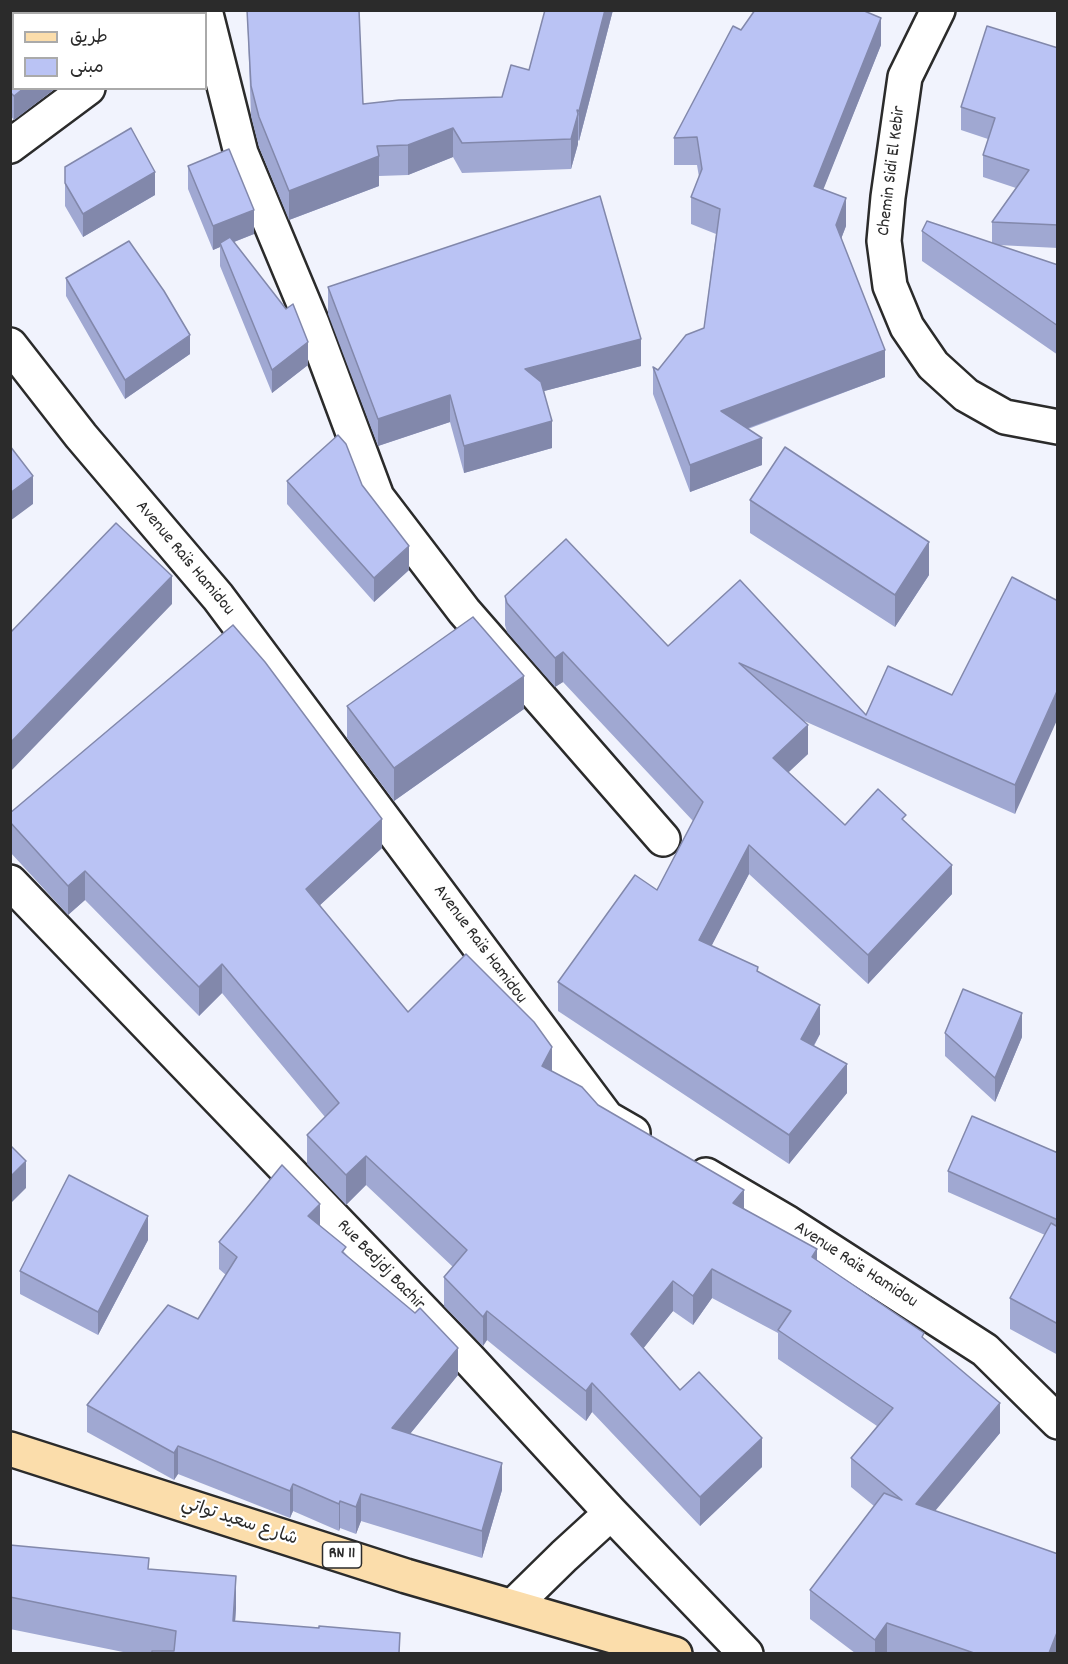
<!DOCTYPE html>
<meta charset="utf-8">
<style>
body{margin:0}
#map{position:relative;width:1068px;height:1664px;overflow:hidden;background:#f1f3fd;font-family:Dekko,"Playpen Sans Arabic",sans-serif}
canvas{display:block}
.frame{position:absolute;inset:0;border:12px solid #2b2b2b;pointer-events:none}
.legend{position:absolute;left:12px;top:12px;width:195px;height:78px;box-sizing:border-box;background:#fff;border:2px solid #aaa;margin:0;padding:8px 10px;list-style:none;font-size:18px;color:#2b2b2b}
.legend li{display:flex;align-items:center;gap:12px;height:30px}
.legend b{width:30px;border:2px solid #aaa}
</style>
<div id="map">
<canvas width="1068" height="1664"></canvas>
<div class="frame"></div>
<ul class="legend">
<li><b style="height:8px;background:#fbddab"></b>طريق</li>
<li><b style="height:16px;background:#bac3f4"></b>مبنى</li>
</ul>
</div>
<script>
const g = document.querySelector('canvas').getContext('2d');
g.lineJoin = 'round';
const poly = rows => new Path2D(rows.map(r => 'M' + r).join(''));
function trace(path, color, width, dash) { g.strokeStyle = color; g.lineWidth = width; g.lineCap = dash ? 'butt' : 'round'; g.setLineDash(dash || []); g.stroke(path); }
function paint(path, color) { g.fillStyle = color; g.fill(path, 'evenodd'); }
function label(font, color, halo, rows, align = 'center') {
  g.font = font + ' Dekko,"Playpen Sans Arabic",sans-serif'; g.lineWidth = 4.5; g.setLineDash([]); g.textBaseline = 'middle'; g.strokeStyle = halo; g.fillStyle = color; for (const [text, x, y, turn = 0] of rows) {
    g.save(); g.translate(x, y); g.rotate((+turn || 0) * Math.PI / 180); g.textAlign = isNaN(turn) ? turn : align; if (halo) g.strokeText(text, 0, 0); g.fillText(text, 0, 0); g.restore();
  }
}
const minor = poly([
 [205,10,241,153,312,323,377,497,464,611,663,839],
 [938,10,905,77,888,197,884,241,890,286,907,327,933,365,966,395,1005,417,1058,427],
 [10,146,88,88],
 [10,345,81,436,218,597,607,1118,633,1133],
 [10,882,468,1358,611,1513,746,1654],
 [706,1175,788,1223,985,1350,1058,1422],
 [513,1606,564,1556,611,1513]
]);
const major = poly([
 [10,1449,406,1576,675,1654]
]);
trace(minor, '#2b2b2b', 38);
trace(major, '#2b2b2b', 38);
trace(minor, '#fff', 33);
trace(major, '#fbddab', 33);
paint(poly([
 [10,10,81,11,14,14,56,88,14,120,10,115],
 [247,10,359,10,363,104,502,97,529,70,545,10,613,10,579,141,578,140,578,144,571,169,462,173,453,157,408,175,379,176,379,186,289,220,259,147,251,116],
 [741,30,881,45,823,189,846,226,841,239,885,377,748,429,762,465,690,492,653,394,653,367,658,370,704,328,716,234,691,224,691,197,699,177,697,165,674,165,674,138],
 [1058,48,1058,248,998,245,1058,265,1058,355,922,261,922,231,992,243,992,222,1016,188,983,177,983,155,988,139,961,130,961,107],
 [188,166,254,234,234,242,308,365,272,393,220,266,220,247,213,250,188,189],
 [65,167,155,195,83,237,65,206],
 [66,278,190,354,125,399,66,296],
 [328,287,641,366,544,391,552,448,464,473,450,422,378,446,328,314],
 [287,481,362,485,409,570,374,602,287,504],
 [750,500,929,575,895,627,750,533],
 [740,580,866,715,952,695,1058,601,1015,814,802,720,808,754,788,772,845,825,906,822,952,894,868,984,749,874,711,946,758,972,820,1034,814,1046,847,1093,789,1164,558,1011,558,982,657,890,693,821,563,682,555,687,507,632,505,625,505,596,668,646],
 [347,706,524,709,394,801,347,738],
 [10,813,382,848,319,906,408,1012,552,1071,598,1105,817,1260,924,1339,1000,1433,934,1511,1058,1653,891,1653,887,1652,886,1653,855,1653,810,1619,810,1590,874,1506,851,1487,851,1458,877,1426,778,1359,778,1333,712,1298,693,1325,673,1311,643,1348,680,1390,762,1467,700,1526,592,1412,586,1421,487,1340,483,1346,444,1306,444,1277,453,1267,366,1185,346,1205,307,1164,307,1135,325,1117,222,993,199,1016,85,900,68,915,10,852],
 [945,1033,1022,1037,995,1102,945,1056],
 [1058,1153,1058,1355,1010,1329,1010,1298,1045,1235,948,1192,948,1171],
 [320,1226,458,1375,410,1434,502,1490,482,1558,361,1521,356,1534,340,1528,339,1531,293,1511,290,1518,178,1474,174,1480,87,1432,87,1405,198,1319,226,1275,219,1269,219,1242],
 [148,1240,98,1335,20,1294,20,1271],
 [10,1545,149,1569,236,1608,235,1621,400,1653,128,1653,10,1629]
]), '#a0a8d2');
paint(poly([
 [605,10,613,10,579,141,579,111],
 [881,18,881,45,814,213,814,186],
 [24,88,56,88,14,120,14,96],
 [578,114,578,144,571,169,571,139],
 [453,128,453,157,408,175,408,145],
 [379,156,379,186,289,220,289,191],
 [155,172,155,195,83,237,83,214],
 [846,198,846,226,836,252,836,225],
 [254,210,254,234,221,247,220,243,220,247,213,250,213,226],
 [190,335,190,354,125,399,125,380],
 [641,339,641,366,525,396,525,369],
 [308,342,308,365,272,393,272,370],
 [885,350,885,377,721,438,721,411],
 [450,395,450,422,378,446,378,419],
 [552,421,552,448,464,473,464,446],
 [762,438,762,465,690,492,690,465],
 [33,476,33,504,10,521,10,493],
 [929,542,929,575,895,627,895,595],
 [409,546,409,570,374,602,374,578],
 [172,576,172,604,10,772,10,743],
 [563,652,563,682,555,687,555,658],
 [524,676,524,709,394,801,394,768],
 [1058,689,1058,718,1015,814,1015,785],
 [808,725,808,754,773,787,773,758],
 [382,819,382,848,306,918,306,889],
 [749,845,749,874,699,970,699,940],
 [952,865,952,894,868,984,868,955],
 [85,871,85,900,68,915,68,886],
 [222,964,222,993,199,1016,199,987],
 [820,1005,820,1034,801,1068,801,1039],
 [1022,1013,1022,1037,995,1102,995,1078],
 [552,1047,552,1076,542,1066],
 [847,1064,847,1093,789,1164,789,1135],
 [366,1156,366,1185,346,1205,346,1175],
 [26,1161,26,1188,10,1204,10,1177],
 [744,1190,744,1219,733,1203],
 [320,1204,320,1231,308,1216],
 [148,1216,148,1240,98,1335,98,1312],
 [817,1249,817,1278,812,1257],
 [712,1269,712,1298,693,1325,693,1296],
 [673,1281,673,1311,631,1364,631,1334],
 [487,1311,487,1340,483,1346,483,1317],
 [458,1348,458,1375,392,1456,392,1428],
 [592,1383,592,1412,586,1421,586,1391],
 [1000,1403,1000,1433,916,1534,916,1504],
 [762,1438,762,1467,700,1526,700,1497],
 [178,1446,178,1474,174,1480,174,1453],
 [502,1463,502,1490,482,1558,482,1531],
 [293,1484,293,1511,290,1518,290,1491],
 [361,1494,361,1521,356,1534,356,1507],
 [340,1501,340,1528,339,1531,339,1504],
 [236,1576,236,1608,233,1653,233,1621],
 [887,1623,887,1652,886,1653,875,1653,875,1640],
 [1058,1630,1058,1653,1049,1653]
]), '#8288ab');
const building = poly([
 [10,10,122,10,124,14,14,14,14,88,24,88,14,96,10,92,10,10],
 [247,10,359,10,363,104,399,100,502,97,511,65,529,70,545,10,605,10,579,111,577,110,578,114,571,139,462,143,453,128,408,145,377,146,379,156,289,191,259,117,251,86,247,10],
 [755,10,862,10,881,18,814,186,846,198,836,225,885,350,721,411,762,438,690,465,653,367,658,370,686,335,704,328,720,209,691,197,702,169,697,137,674,138,733,26,741,30,755,10],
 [987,26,1058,48,1058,225,992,222,1029,170,983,155,995,118,961,107,987,26],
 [131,128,155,172,83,214,65,183,65,167,131,128],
 [229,149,254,210,213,226,188,166,229,149],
 [600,196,641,339,525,369,541,382,552,421,464,446,450,395,378,419,328,287,600,196],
 [927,221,1058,265,1058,326,922,231,927,221],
 [230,237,286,309,293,304,308,342,272,370,220,243,230,237],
 [129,241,164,291,190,335,125,380,66,278,129,241],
 [338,435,346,444,362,485,409,546,374,578,287,481,338,435],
 [10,446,33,476,10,493,10,446],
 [785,447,929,542,895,595,750,500,785,447],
 [116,523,172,576,10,743,10,633,116,523],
 [566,539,668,646,740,580,866,715,888,666,952,695,1012,577,1058,601,1058,689,1015,785,739,663,808,725,773,758,845,825,878,789,906,815,902,819,952,865,868,955,749,845,699,940,758,967,757,971,820,1005,801,1039,847,1064,789,1135,558,982,635,875,657,890,703,802,563,652,555,658,507,603,505,596,566,539],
 [473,617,524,676,394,768,347,706,473,617],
 [233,625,265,662,382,819,306,889,408,1012,466,954,534,1022,552,1047,542,1066,582,1087,598,1105,744,1190,733,1203,817,1249,812,1257,924,1333,922,1337,1000,1403,916,1504,1058,1554,1058,1630,1049,1653,974,1653,887,1623,875,1640,810,1590,884,1493,902,1500,851,1458,893,1408,778,1330,791,1311,712,1269,693,1296,673,1281,631,1334,680,1390,699,1372,762,1438,700,1497,592,1383,586,1391,487,1311,483,1317,444,1277,467,1250,366,1156,346,1175,307,1135,339,1103,222,964,199,987,85,871,68,886,10,822,10,813,233,625],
 [963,989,1022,1013,995,1078,945,1033,963,989],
 [972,1116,1058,1153,1058,1220,948,1171,972,1116],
 [10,1145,26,1161,10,1177,10,1145],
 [282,1165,320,1204,308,1216,346,1247,342,1252,415,1313,420,1308,458,1348,392,1428,502,1463,482,1531,361,1494,356,1507,340,1501,339,1504,293,1484,290,1491,178,1446,174,1453,87,1405,168,1305,198,1319,237,1257,219,1242,282,1165],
 [69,1175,148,1216,98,1312,20,1271,69,1175],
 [1051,1223,1058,1227,1058,1324,1010,1298,1051,1223],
 [10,1545,149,1558,148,1569,236,1576,233,1621,319,1628,319,1626,400,1633,399,1653,152,1653,152,1651,174,1651,176,1631,10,1597,10,1545]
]);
paint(building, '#bac3f4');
trace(building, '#8288ab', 1.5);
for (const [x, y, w] of [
 [342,1555,39]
]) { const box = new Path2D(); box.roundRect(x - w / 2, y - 13, w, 26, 4.5); g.fillStyle = '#fff'; g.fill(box); trace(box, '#2b2b2b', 1.5); }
label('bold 16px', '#2b2b2b', null, [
 ["RN 11",342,1555]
]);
label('18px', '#2b2b2b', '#fff', [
 ["Chemin Sidi El Kebir",893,171,-83],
 ["Avenue Raïs Hamidou",184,559,50],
 ["Avenue Raïs Hamidou",479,945,53],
 ["Rue Bedjdj Bachir",380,1266,46],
 ["Avenue Raïs Hamidou",855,1266,33],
 ["شارع سعيد تواتي",239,1523,18]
]);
</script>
